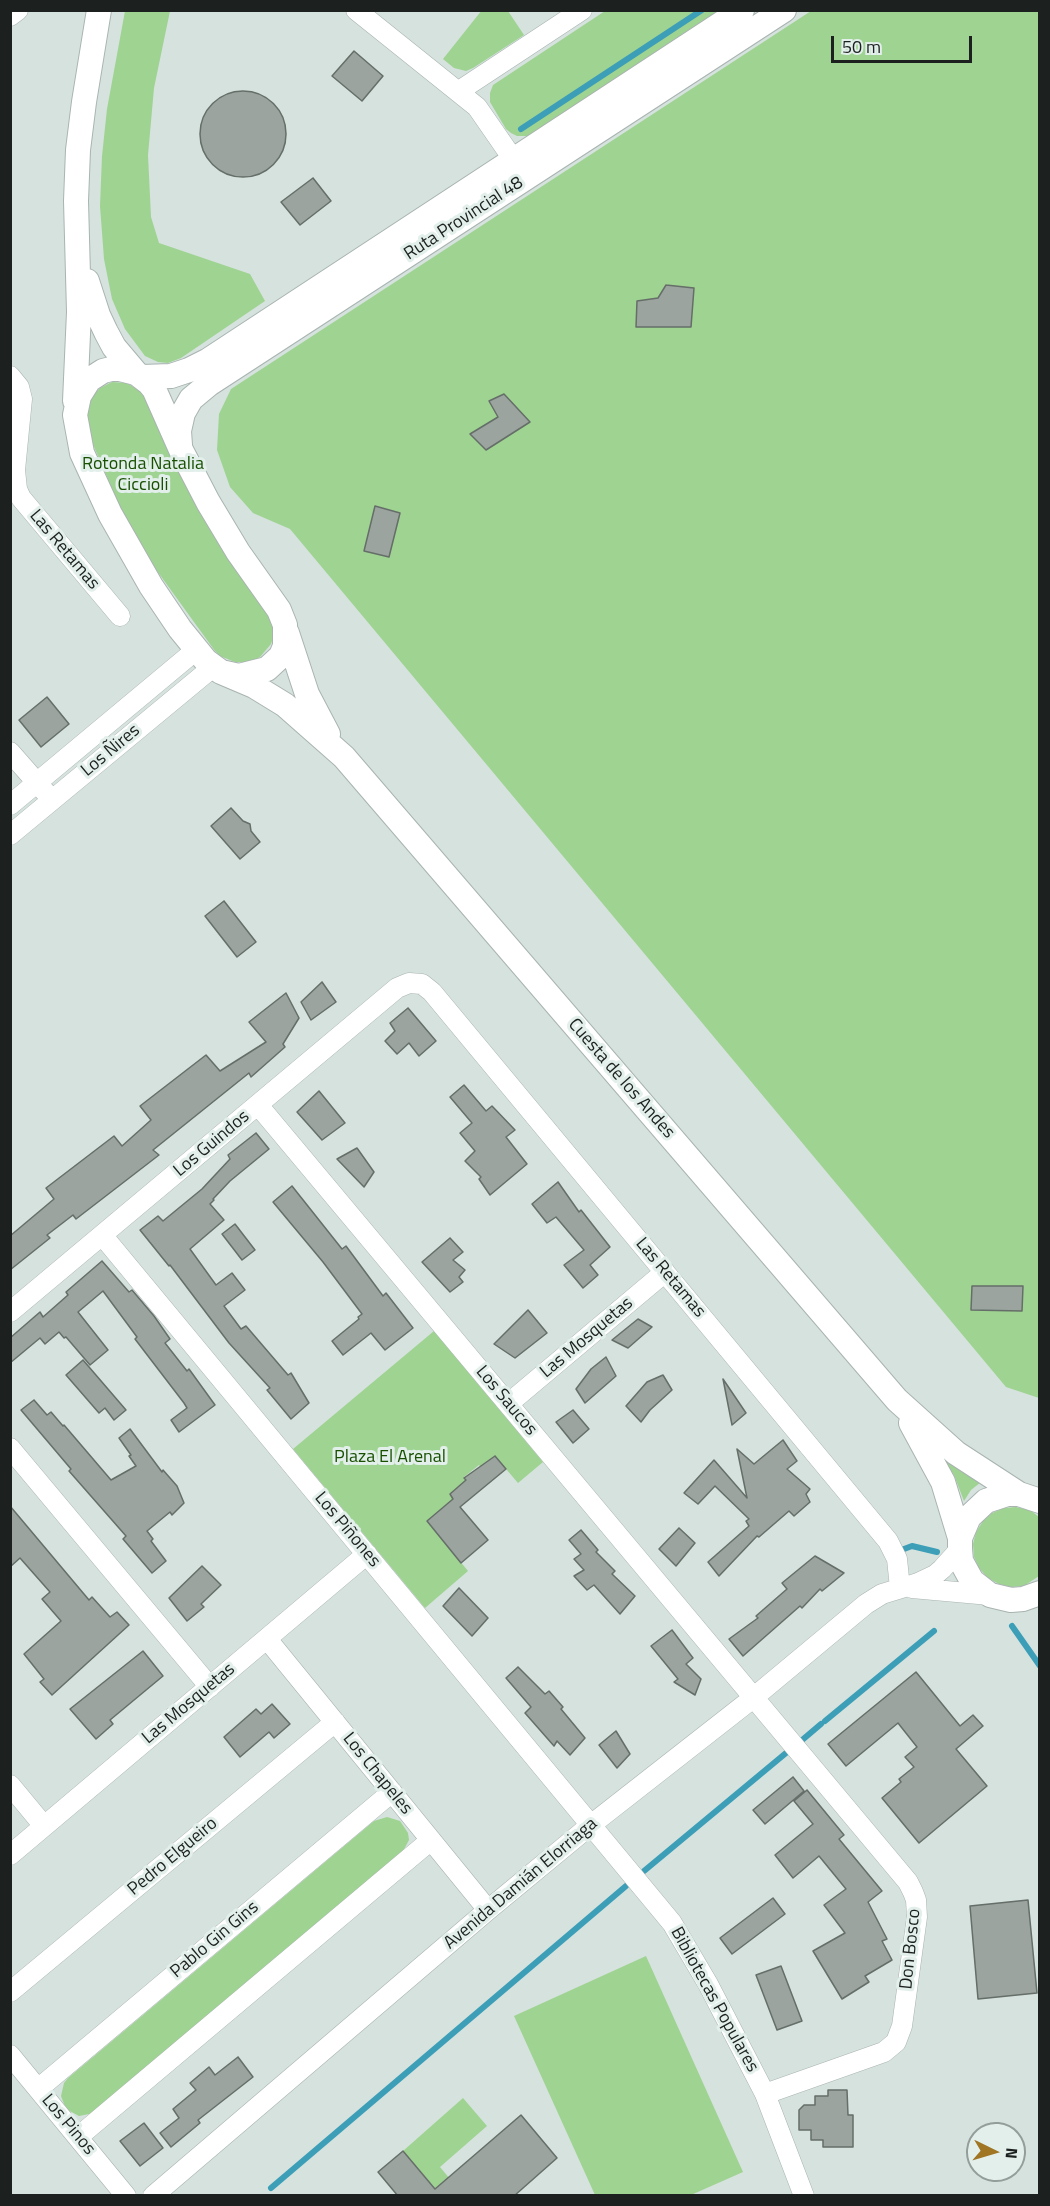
<!DOCTYPE html>
<meta charset="utf-8">
<style>
body{margin:0}
#map{position:relative;width:1050px;height:2206px;overflow:hidden;background:#d5e2de;font-family:"Titillium Web",sans-serif}
canvas{display:block}
.frame{position:absolute;inset:0;border:12px solid #1c211f;pointer-events:none}
.north{position:absolute;left:966px;top:2122px;width:60px;height:60px;box-sizing:border-box;background:#e2efeb;border:2px solid #939d99;border-radius:50%;rotate:95deg;font-size:16px;font-weight:700;line-height:24px;text-align:center;color:#1c211f}
.north::after{content:'';display:block;margin:auto;width:21px;height:27px;background:#a07625;clip-path:polygon(50% 0,100% 100%,50% 72%,0 100%)}
.scale{position:absolute;left:831px;top:36px;width:141px;height:27px;box-sizing:border-box;border:3px solid #1c211f;border-top:0;padding-left:8px;font-size:18px;line-height:21px;white-space:nowrap;color:#1c211f;-webkit-text-stroke:4px #e2efeb;paint-order:stroke}
</style>
<div id="map">
<canvas width="1050" height="2206"></canvas>
<div class="frame"></div>
<div class="north">N</div>
<div class="scale">50 m</div>
</div>
<script>
const g = document.querySelector('canvas').getContext('2d');
g.lineJoin = 'round';
function paint(path, color) { g.fillStyle = color; g.fill(path, 'evenodd'); }
const poly = rows => new Path2D(rows.map(r => 'M' + r).join(''));
function trace(path, color, width, dash) { g.strokeStyle = color; g.lineWidth = width; g.lineCap = dash ? 'butt' : 'round'; g.setLineDash(dash || []); g.stroke(path); }
function label(font, color, halo, rows, align = 'center') {
  g.font = font + ' "Titillium Web",sans-serif'; g.lineWidth = 6; g.setLineDash([]); g.textBaseline = 'middle'; g.strokeStyle = halo; g.fillStyle = color; for (const [text, x, y, turn = 0] of rows) {
    g.save(); g.translate(x, y); g.rotate((+turn || 0) * Math.PI / 180); g.textAlign = isNaN(turn) ? turn : align; if (halo) g.strokeText(text, 0, 0); g.fillText(text, 0, 0); g.restore();
  }
}
paint(poly([
 [482,10,508,11,524,35,473,68,466,71,454,68,443,59],
 [125,11,170,11,154,88,148,155,151,217,159,243,250,274,265,301,181,358,168,363,158,362,145,356,125,329,112,299,104,259,100,206,102,156,107,109],
 [605,11,722,11,530,136,517,136,511,133,506,129,490,102,490,93,493,85],
 [811,11,1039,11,1039,1398,1006,1387,290,529,253,513,230,487,217,450,219,414,231,389],
 [112,382,127,383,143,393,272,619,274,635,271,644,260,657,252,662,235,662,220,656,215,651,152,564,120,507,88,433,86,419,91,398,100,388],
 [434,1331,543,1462,518,1483,495,1456,481,1468,479,1465,464,1477,466,1480,450,1494,453,1499,427,1521,468,1571,425,1608,293,1449],
 [937,1448,962,1472,981,1482,971,1490,964,1501,954,1475],
 [1016,1507,1030,1510,1039,1517,1039,1576,1024,1586,1011,1587,999,1584,988,1578,979,1568,974,1557,973,1544,976,1532,983,1521,992,1513,1004,1508],
 [387,1817,400,1821,408,1833,409,1840,402,1853,94,2113,79,2116,66,2109,61,2096,64,2083,68,2078,374,1821],
 [646,1956,743,2172,691,2195,595,2195,514,2016],
 [463,2098,487,2126,440,2167,455,2185,441,2195,403,2151]
]), '#9fd391');
trace(poly([
 [521,129,702,10],
 [896,1552,912,1546,937,1552],
 [1012,1626,1040,1666],
 [825,1721,934,1631],
 [801,1741,821,1724],
 [644,1871,786,1753],
 [271,2188,626,1886]
]), '#3c9eb7', 6);
const building = poly([
 [354,51,383,76,362,101,332,76,354,51],
 '200 134a43 43 0 1 1 86 0a43 43 0 1 1-86 0Z',
 [313,178,331,201,300,225,281,202,313,178],
 [666,285,694,288,691,327,636,327,637,301,658,298,666,285],
 [504,394,530,422,486,450,470,434,498,417,489,401,504,394],
 [375,506,400,513,389,557,364,551,375,506],
 [47,697,69,724,41,747,19,720,47,697],
 [231,808,243,821,250,824,251,831,260,842,240,859,211,826,231,808],
 [224,901,256,942,237,957,205,916,224,901],
 [322,982,336,1002,311,1020,301,1002,322,982],
 [286,993,299,1018,283,1044,285,1047,251,1077,249,1073,153,1150,159,1155,76,1219,73,1215,47,1235,50,1238,10,1270,10,1236,54,1199,46,1188,114,1136,122,1146,151,1120,140,1106,206,1055,220,1071,266,1042,249,1022,286,993],
 [408,1008,436,1041,419,1056,409,1043,397,1054,385,1041,395,1031,390,1023,408,1008],
 [464,1085,486,1111,492,1106,515,1130,506,1137,527,1164,490,1195,479,1179,481,1177,465,1161,475,1151,460,1133,472,1123,450,1097,464,1085],
 [319,1091,345,1123,322,1140,297,1112,319,1091],
 [256,1133,269,1149,230,1181,213,1199,214,1200,210,1204,224,1220,190,1249,216,1285,232,1273,245,1290,224,1306,241,1329,246,1326,288,1375,291,1373,309,1403,291,1419,267,1390,270,1388,229,1343,170,1265,169,1266,140,1230,158,1216,163,1221,202,1189,230,1159,228,1155,256,1133],
 [357,1148,374,1172,364,1187,337,1159,357,1148],
 [558,1182,579,1212,581,1210,610,1247,590,1265,598,1275,583,1288,564,1265,584,1250,556,1217,547,1223,532,1204,558,1182],
 [292,1186,342,1249,346,1246,383,1296,386,1293,413,1328,385,1350,371,1333,343,1355,332,1341,359,1319,358,1317,362,1314,323,1262,273,1202,292,1186],
 [235,1224,255,1250,242,1260,222,1234,235,1224],
 [450,1238,463,1252,453,1260,465,1270,459,1277,463,1282,450,1292,422,1262,450,1238],
 [102,1261,129,1292,132,1290,154,1316,170,1339,165,1343,187,1371,189,1369,215,1405,179,1432,171,1420,187,1408,184,1403,135,1339,137,1337,103,1291,78,1312,108,1350,90,1365,66,1337,64,1338,59,1332,45,1344,40,1338,10,1363,10,1338,40,1312,43,1317,68,1295,66,1292,102,1261],
 [972,1286,1023,1286,1022,1311,971,1310,972,1286],
 [528,1310,547,1333,515,1358,494,1344,528,1310],
 [638,1319,652,1327,628,1348,612,1340,638,1319],
 [606,1357,616,1376,585,1403,576,1389,591,1369,606,1357],
 [83,1360,126,1410,114,1420,105,1408,99,1413,66,1375,83,1360],
 [663,1375,672,1390,650,1410,641,1422,626,1406,647,1382,663,1375],
 [723,1379,746,1413,732,1425,723,1379],
 [34,1400,47,1415,51,1412,63,1426,64,1425,111,1480,136,1466,129,1456,131,1455,119,1438,130,1429,162,1472,163,1470,177,1486,184,1503,172,1515,170,1512,147,1531,153,1539,151,1541,166,1561,152,1573,123,1539,126,1536,69,1471,71,1469,21,1410,34,1400],
 [573,1410,589,1429,573,1443,556,1422,573,1410],
 [783,1440,797,1461,787,1469,810,1489,806,1494,810,1502,794,1516,789,1511,759,1537,757,1536,719,1576,708,1562,749,1526,746,1521,749,1519,715,1486,698,1504,684,1493,714,1460,747,1498,737,1449,754,1464,783,1440],
 [495,1456,506,1469,460,1507,488,1540,461,1563,427,1521,453,1499,450,1494,466,1480,464,1478,495,1456],
 [10,1506,89,1600,92,1597,110,1617,117,1612,129,1625,52,1695,40,1682,44,1679,24,1654,61,1621,42,1599,50,1592,20,1558,10,1567,10,1506],
 [679,1528,695,1543,676,1566,659,1549,679,1528],
 [581,1530,598,1550,596,1552,615,1571,612,1574,635,1596,620,1614,594,1585,587,1590,574,1576,584,1570,574,1559,581,1554,569,1540,581,1530],
 [815,1556,844,1573,822,1591,820,1589,802,1608,800,1606,743,1656,729,1639,758,1618,756,1616,787,1589,782,1583,815,1556],
 [202,1566,221,1585,201,1604,204,1607,187,1621,169,1598,202,1566],
 [459,1588,488,1618,472,1636,443,1606,459,1588],
 [672,1630,693,1658,686,1664,701,1679,695,1695,674,1682,678,1679,651,1646,672,1630],
 [143,1651,163,1676,110,1720,113,1724,96,1739,70,1709,143,1651],
 [518,1667,545,1694,549,1691,563,1707,561,1709,585,1738,570,1755,557,1741,554,1746,525,1713,531,1707,506,1678,518,1667],
 [916,1672,960,1726,973,1715,983,1726,956,1749,987,1786,919,1843,882,1798,901,1782,899,1779,914,1767,905,1757,917,1747,898,1723,846,1766,828,1744,916,1672],
 [272,1704,290,1724,274,1738,269,1732,240,1757,224,1737,256,1709,261,1714,272,1704],
 [616,1731,630,1754,617,1768,599,1745,616,1731],
 [793,1777,804,1791,765,1824,753,1810,793,1777],
 [807,1790,844,1835,839,1839,882,1891,868,1902,887,1939,882,1941,892,1960,865,1976,869,1982,842,1999,813,1951,845,1933,824,1905,846,1889,819,1856,793,1878,775,1855,813,1824,794,1801,807,1790],
 [773,1898,785,1914,732,1954,720,1938,773,1898],
 [1028,1900,1037,1993,978,1999,970,1906,1028,1900],
 [781,1966,802,2021,777,2030,756,1975,781,1966],
 [238,2057,253,2077,198,2120,200,2123,171,2147,160,2133,179,2118,173,2109,196,2090,190,2083,209,2067,215,2075,238,2057],
 [828,2090,847,2090,848,2115,853,2115,853,2147,823,2147,823,2140,811,2140,811,2130,799,2130,799,2110,804,2105,815,2105,815,2096,828,2096,828,2090],
 [521,2115,557,2158,514,2196,398,2196,378,2172,403,2151,435,2189,521,2115],
 [144,2123,163,2148,140,2166,120,2141,144,2123]
]);
paint(building, '#9ba49e');
trace(building, '#656e68', 1.5);
const minor = poly([
 [356,10,477,107,513,159],
 [10,16,18,10],
 [459,91,582,10],
 [10,376,19,387,22,399,15,470,17,489,21,498,120,616],
 [10,752,46,793],
 [10,805,196,650],
 [10,835,213,667],
 [258,1105,908,1882,913,1892,916,1900,917,1917,902,2026,896,2042,884,2052,765,2094],
 [102,1235,672,1923,708,1984,765,2094,804,2196],
 [10,1312,397,988,409,983,422,984,432,992,888,1541,897,1559,900,1588],
 [508,1404,665,1272],
 [10,1448,210,1687],
 [912,1588,990,1595],
 [267,1639,488,1910],
 [10,1785,44,1826],
 [10,1855,367,1554],
 [10,1992,335,1722],
 [10,2055,126,2196],
 [38,2089,392,1792],
 [78,2137,431,1840],
 [153,2196,488,1910,592,1824,753,1698,866,1604,882,1594,918,1583,935,1575,942,1569,960,1549]
]);
const major = poly([
 [87,281,98,315,106,332,114,347,136,373],
 [111,369,120,369,136,373,149,383,154,389,181,450,208,502,238,552,279,610,285,625,285,646,281,656,267,669,239,676,221,672,206,661,180,629,151,586,110,514,82,453,75,415,79,396,89,380,103,371,111,369],
 [142,377,171,376,189,370,207,361,742,10],
 [75,401,79,312,76,201,78,150,84,102,99,10],
 [180,445,179,431,183,413,191,399,209,384,784,10],
 [287,633,307,694,328,734],
 [221,672,254,686,285,705,344,757,897,1400,956,1453,1019,1494],
 [911,1423,943,1482,960,1538],
 [1040,1501,1019,1494,1007,1494,986,1501,969,1517,960,1538,960,1549,961,1561,972,1581,990,1595,1011,1600,1023,1599,1040,1593]
]);
trace(minor, '#a9b4b1', 21);
trace(major, '#a9b4b1', 26);
trace(minor, '#fff', 20);
trace(major, '#fff', 24);
label('18px', '#1c211f', '#e2efeb', [
 ["Ruta Provincial 48",464,219,-33],
 ["Las Retamas",64,550,50],
 ["Los Ñires",111,751,-40],
 ["Cuesta de los Andes",621,1079,49],
 ["Los Guindos",212,1144,-40],
 ["Las Retamas",670,1278,50],
 ["Las Mosquetas",587,1338,-40],
 ["Los Saucos",506,1401,50],
 ["Los Piñones",347,1530,50],
 ["Las Mosquetas",189,1704,-40],
 ["Los Chapeles",377,1774,51],
 ["Pedro Elgueiro",173,1857,-40],
 ["Avenida Damián Elorriaga",521,1884,-40],
 ["Pablo Gin Gins",215,1940,-40],
 ["Don Bosco",911,1949,-84],
 ["Bibliotecas Populares",714,2000,61],
 ["Los Pinos",68,2125,50]
]);
label('18px', '#185000', '#e2efeb', [
 ["Rotonda Natalia",143,465],
 ["Ciccioli",143,486],
 ["Plaza El Arenal",390,1458]
]);
</script>
